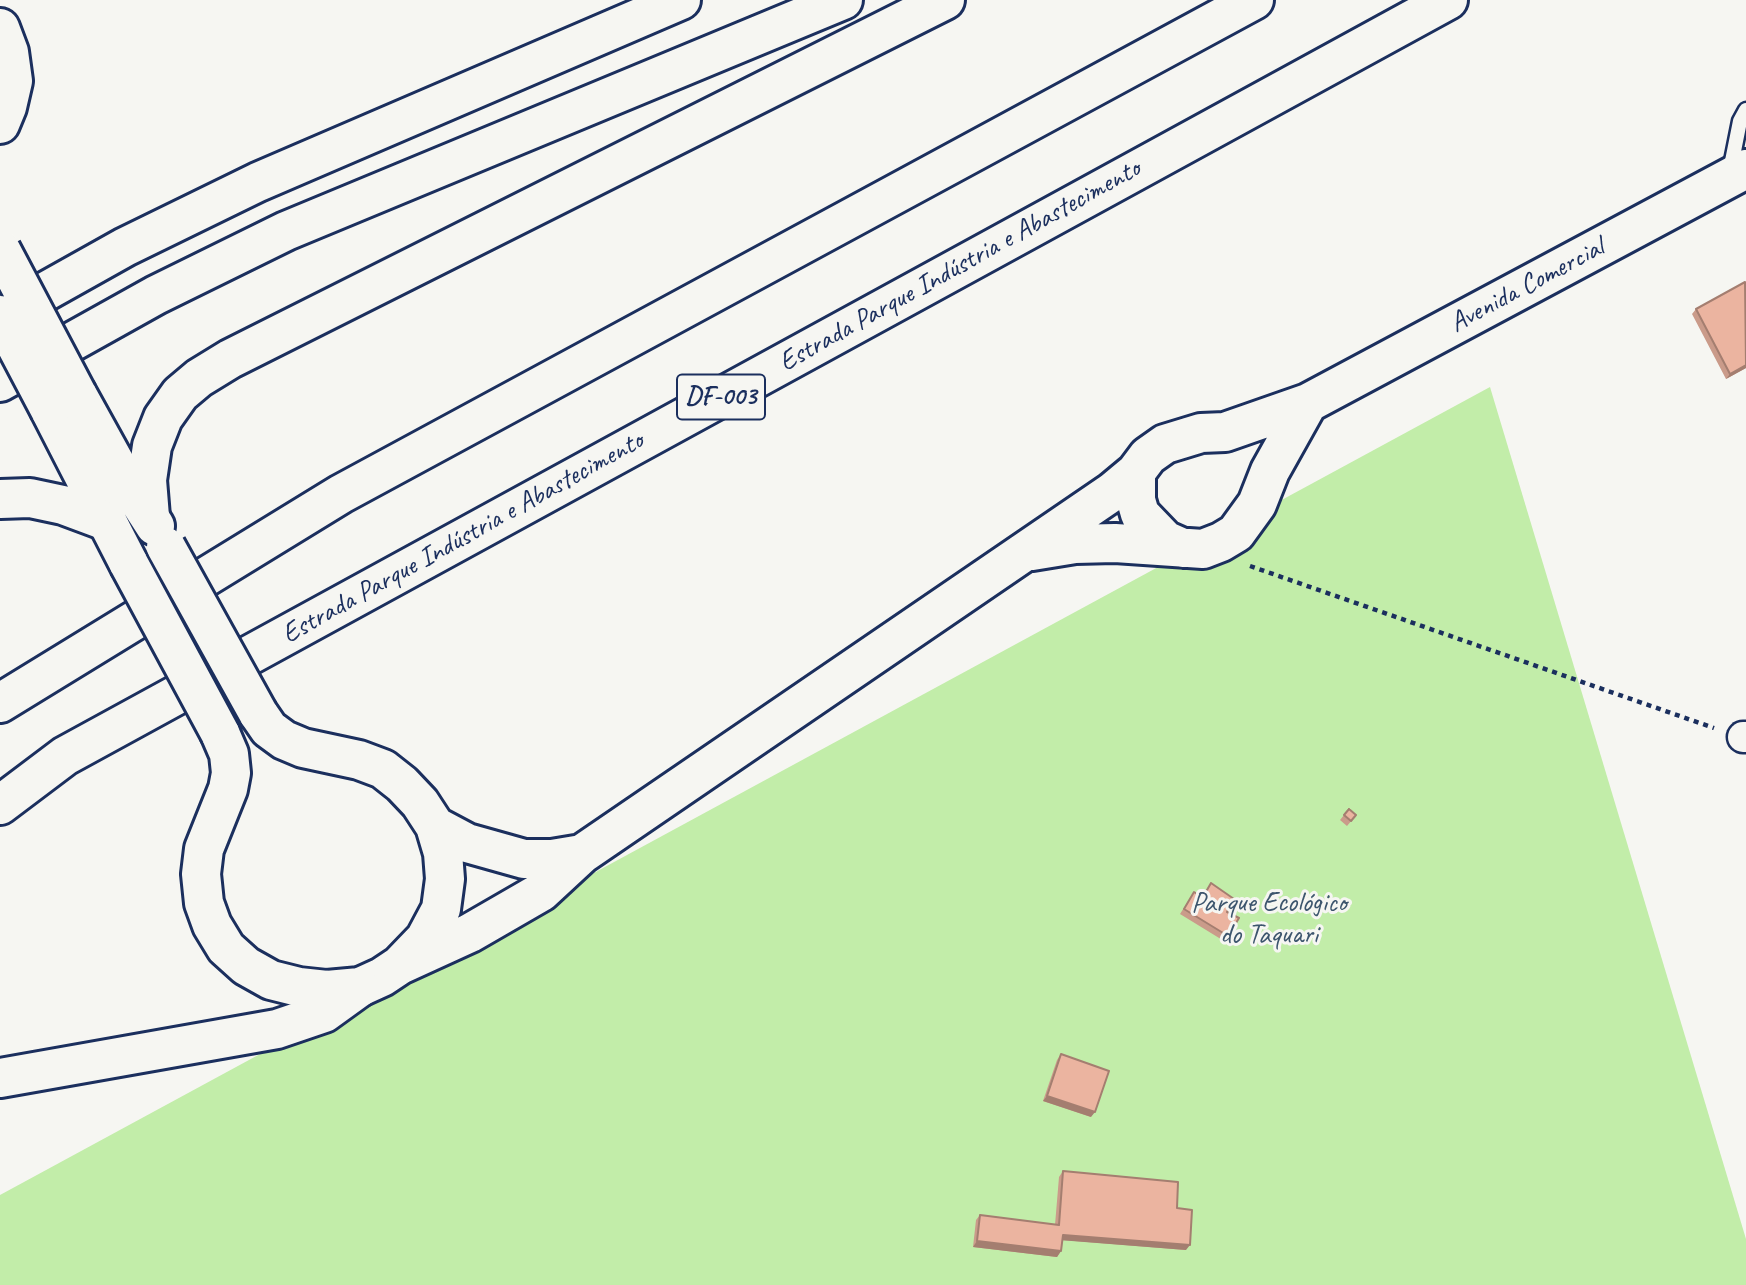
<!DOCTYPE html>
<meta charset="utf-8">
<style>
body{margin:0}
canvas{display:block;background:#f6f6f2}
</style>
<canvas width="1746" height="1285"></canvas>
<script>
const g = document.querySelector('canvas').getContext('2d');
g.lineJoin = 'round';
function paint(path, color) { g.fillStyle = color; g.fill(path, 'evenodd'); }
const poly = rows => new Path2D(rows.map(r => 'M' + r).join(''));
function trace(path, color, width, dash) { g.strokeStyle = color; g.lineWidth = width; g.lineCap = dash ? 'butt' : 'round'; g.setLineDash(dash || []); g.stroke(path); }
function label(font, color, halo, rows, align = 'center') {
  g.font = font + ' Caveat,sans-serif'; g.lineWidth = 6; g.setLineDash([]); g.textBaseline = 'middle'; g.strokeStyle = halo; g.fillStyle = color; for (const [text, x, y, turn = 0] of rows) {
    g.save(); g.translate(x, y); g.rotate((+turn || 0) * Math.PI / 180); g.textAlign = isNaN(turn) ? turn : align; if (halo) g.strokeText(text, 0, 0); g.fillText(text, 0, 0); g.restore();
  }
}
paint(poly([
 [1490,387,1746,1239,1746,1285,0,1285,0,1195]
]), '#c2eda9');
const lane = poly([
 [1730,171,1740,121,1746,110]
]);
const street = poly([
 [1743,737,1746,737]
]);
const secondary = poly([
 [0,28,9,52,13,81,7,107,0,124],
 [77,394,119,470,155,526],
 [50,410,129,564],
 [1136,472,1136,500,1140,514,1165,540,1183,548],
 [1032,551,1075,544,1115,543,1203,549,1221,542,1236,533,1257,504,1270,471,1308,403],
 [220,733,229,754,231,773,228,789,204,849,201,874,204,903,212,925,226,948,246,966,271,980,299,987,327,990,360,987,382,977,400,965,425,939,441,909,445,879,443,853,435,826,420,803,402,784,383,769,359,760,303,748,284,740,269,729,258,713],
 [435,826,467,843,524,859,552,859,582,854],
 [400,965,470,933,541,892,582,854,1112,492,1136,472,1148,456,1165,444,1201,433,1225,432,1308,403,1746,169]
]);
const primary = poly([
 [0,317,125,247,258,182,681,0],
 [0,382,156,295,286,231,843,0],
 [0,499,30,498,63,505,106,521],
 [150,517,147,480,152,446,163,418,180,394,199,378,230,359,945,0]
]);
const highway = poly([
 [0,703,341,494,1254,0],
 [0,805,65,756,1448,0],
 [0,1078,277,1029,324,1013,360,987]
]);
trace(lane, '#1b2f5e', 19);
trace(street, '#1b2f5e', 35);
trace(secondary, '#1b2f5e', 44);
trace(primary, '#1b2f5e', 44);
trace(highway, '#1b2f5e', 44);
trace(poly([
 [1250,566,1714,728]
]), '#1b2f5e', 4.5, [5, 5]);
trace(lane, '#f6f6f2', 14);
trace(street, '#f6f6f2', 30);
trace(secondary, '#f6f6f2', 38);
trace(primary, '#f6f6f2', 38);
trace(highway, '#f6f6f2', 38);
const secondaryBridge = poly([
 [1,250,77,394],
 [0,315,50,410],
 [166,547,258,713],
 [129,564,220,733]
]);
trace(secondaryBridge, '#1b2f5e', 44, []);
trace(secondaryBridge, '#f6f6f2', 38);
paint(poly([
 [1696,309,1746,368,1726,379,1692,314],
 [1349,809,1352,820,1347,826,1340,820],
 [1194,892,1227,912,1228,936,1224,941,1180,914],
 [1061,1054,1091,1117,1043,1101,1057,1060],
 [1063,1171,1177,1208,1186,1250,1062,1240,1061,1251,1057,1257,973,1247,976,1220,980,1215,1055,1225,1059,1177]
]), '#ca9b8a');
paint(poly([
 [1746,365,1746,368,1726,379,1730,374],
 [1047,1096,1095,1112,1091,1117,1043,1101],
 [1063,1235,1190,1245,1186,1250,1059,1240],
 [977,1241,1061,1251,1057,1257,973,1247]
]), '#a47e70');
const building = poly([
 [1745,282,1746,365,1730,374,1696,309,1745,282],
 [1349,809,1356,815,1351,821,1344,815,1349,809],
 [1211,883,1234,899,1227,912,1239,918,1228,936,1184,909,1194,892,1203,897,1211,883],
 [1061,1054,1109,1071,1095,1112,1047,1096,1061,1054],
 [1063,1171,1178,1182,1177,1208,1192,1210,1190,1245,1063,1235,1061,1251,977,1241,980,1215,1059,1225,1063,1171]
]);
paint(building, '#ebb4a0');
trace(building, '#a47e70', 2);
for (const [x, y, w] of [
 [721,397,88]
]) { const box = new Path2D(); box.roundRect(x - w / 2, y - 22.5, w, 45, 5); g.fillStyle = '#f6f6f2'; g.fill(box); trace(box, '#1b2f5e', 2); }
label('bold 26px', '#1b2f5e', null, [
 ["DF-003",721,397]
]);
label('28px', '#1b2f5e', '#f6f6f2', [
 ["Estrada Parque Indústria e Abastecimento",960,266,-29],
 ["Avenida Comercial",1527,286,-28],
 ["Estrada Parque Indústria e Abastecimento",463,538,-29]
]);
label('28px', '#3c556d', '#f6f6f2', [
 ["Parque Ecológico",1269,904],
 ["do Taquari",1269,936]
]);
</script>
